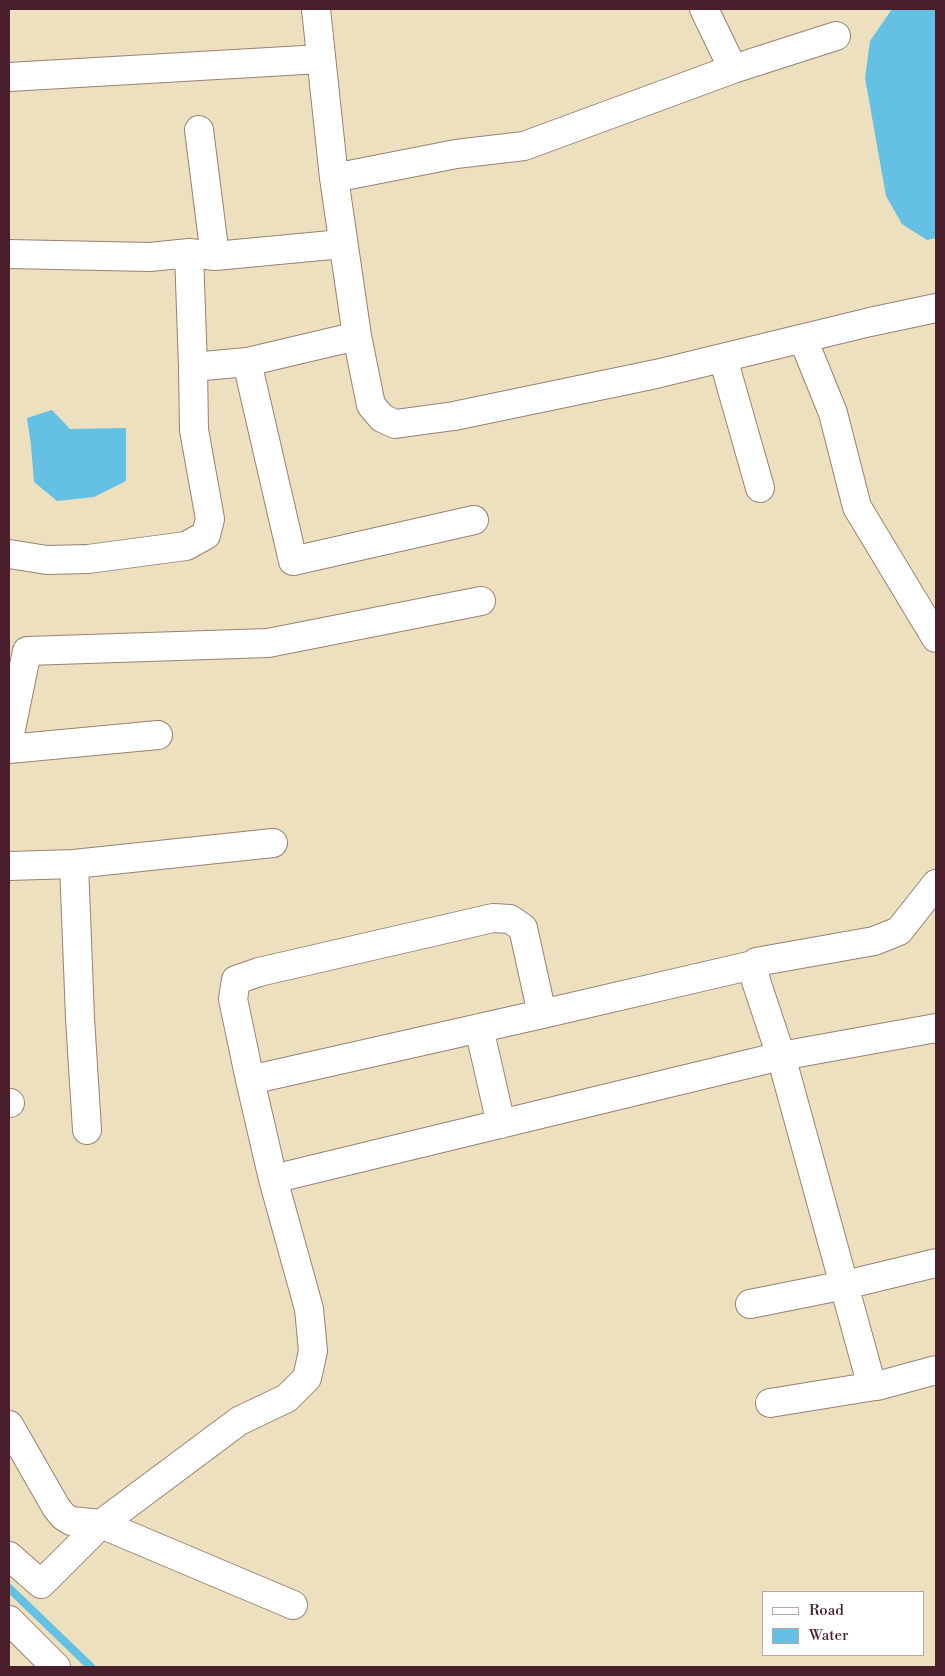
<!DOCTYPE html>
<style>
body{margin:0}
#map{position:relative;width:945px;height:1676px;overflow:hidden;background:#ece0be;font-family:"Libre Bodoni",serif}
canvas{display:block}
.frame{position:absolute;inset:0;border:10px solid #4a1f2b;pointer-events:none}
.legend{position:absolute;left:762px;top:1591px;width:162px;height:65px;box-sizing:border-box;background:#fff;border:1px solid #b7a5aa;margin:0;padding:6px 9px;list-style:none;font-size:15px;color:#4a1f2b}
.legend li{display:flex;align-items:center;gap:10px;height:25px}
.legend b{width:25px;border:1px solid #b7a5aa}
</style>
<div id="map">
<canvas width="945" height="1676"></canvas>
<div class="frame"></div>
<ul class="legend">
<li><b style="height:6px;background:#fff"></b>Road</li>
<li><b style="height:14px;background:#65c1e3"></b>Water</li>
</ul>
</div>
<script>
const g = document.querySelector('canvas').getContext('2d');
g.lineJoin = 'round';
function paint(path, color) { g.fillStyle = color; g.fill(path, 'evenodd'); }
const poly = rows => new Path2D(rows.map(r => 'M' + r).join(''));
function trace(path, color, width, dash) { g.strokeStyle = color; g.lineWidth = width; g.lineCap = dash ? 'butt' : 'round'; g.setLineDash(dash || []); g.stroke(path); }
paint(poly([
 [892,9,936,9,936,238,927,240,902,224,886,196,865,78,870,41],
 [52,410,70,429,126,428,126,481,94,497,57,501,34,482,31,445,27,418]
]), '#65c1e3');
trace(poly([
 [9,1588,91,1667]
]), '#65c1e3', 8);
const minor = poly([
 [316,9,334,178,357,336],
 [733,69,836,36],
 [9,77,321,59],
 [199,130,215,256],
 [334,178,456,154,524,146,733,69,704,9],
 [189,253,193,367,247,362],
 [9,254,150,257,189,253,215,256,342,244],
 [803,339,833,413,857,507,936,638],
 [723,358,760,488],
 [474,520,293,561,247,362,357,336,371,405,382,418,395,424,454,416,656,374,870,322,936,308],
 [9,554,47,560,88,559,186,546,206,535,210,519,194,430,193,367],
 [9,739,27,651,268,643,481,601],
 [9,749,158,735],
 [74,864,80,1018,87,1130],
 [9,866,74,864,273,843],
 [936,884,899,931,874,941,756,962,753,966,756,981,781,1056,871,1383,875,1386,877,1386,936,1370],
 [479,1028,501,1124],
 [250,1080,542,1014,753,965],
 [9,1103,10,1103],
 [273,1179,781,1056,936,1028],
 [750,1304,845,1285,936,1263],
 [770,1403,875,1386],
 [9,1425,56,1507,63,1516,71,1521,101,1524,239,1421,287,1398,307,1378,313,1351,309,1309,273,1179,250,1080,233,999,236,980,259,972,493,918,510,919,523,928,542,1014],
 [9,1556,41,1584,101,1524,293,1605],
 [9,1620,56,1667]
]);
trace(minor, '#9b8074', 30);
trace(minor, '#fff', 28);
</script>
